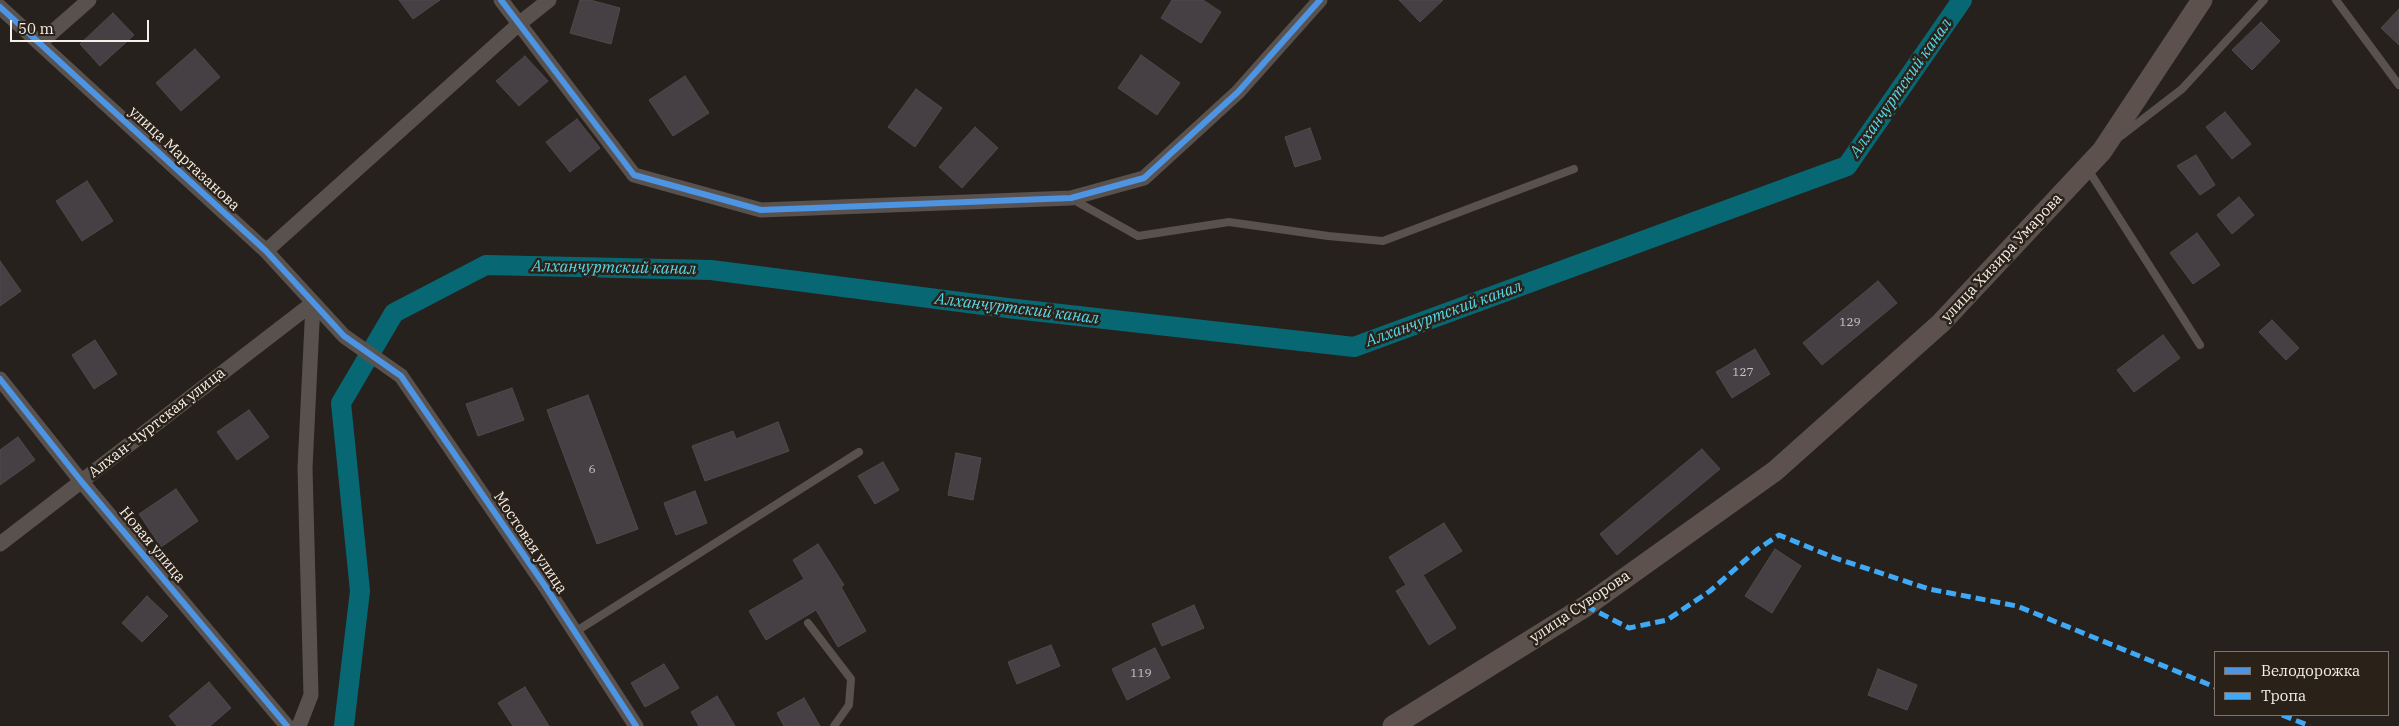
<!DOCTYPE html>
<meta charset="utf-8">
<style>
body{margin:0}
#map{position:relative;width:2399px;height:726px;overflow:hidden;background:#26211d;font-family:"IBM Plex Serif",serif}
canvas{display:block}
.legend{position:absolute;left:2214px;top:651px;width:175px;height:65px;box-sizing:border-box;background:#2a2119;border:1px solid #7c746d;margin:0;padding:6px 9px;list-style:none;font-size:15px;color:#f6f0ea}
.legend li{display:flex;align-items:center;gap:10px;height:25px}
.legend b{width:25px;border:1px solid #7c746d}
.scale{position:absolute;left:10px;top:20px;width:139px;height:22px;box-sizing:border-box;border:2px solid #f6f0ea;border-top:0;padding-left:6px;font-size:15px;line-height:18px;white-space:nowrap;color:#f6f0ea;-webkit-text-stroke:4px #2a2119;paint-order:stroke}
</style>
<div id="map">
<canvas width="2399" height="726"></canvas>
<ul class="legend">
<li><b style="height:6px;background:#4d94e3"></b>Велодорожка</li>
<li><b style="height:6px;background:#3fa9f5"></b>Тропа</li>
</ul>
<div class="scale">50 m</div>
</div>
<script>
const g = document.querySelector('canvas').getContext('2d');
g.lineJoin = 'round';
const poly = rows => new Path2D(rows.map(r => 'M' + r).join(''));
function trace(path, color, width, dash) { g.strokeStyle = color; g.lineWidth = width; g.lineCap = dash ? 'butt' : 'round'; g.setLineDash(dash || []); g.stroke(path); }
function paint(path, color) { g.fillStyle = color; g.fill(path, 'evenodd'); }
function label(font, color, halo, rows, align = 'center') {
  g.font = font + ' "IBM Plex Serif",serif'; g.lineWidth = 5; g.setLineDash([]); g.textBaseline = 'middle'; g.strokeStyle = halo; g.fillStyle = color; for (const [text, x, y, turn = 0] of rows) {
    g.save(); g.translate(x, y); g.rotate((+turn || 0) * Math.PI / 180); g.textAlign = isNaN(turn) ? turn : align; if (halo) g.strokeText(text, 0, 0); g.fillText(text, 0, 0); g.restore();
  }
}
trace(poly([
 [344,726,360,591,341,403,394,313,486,265,711,270,1007,308,1354,347,1847,166,1962,0]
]), '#076873', 20);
const building = poly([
 [399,0,440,0,413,19,399,0],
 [580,0,590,0,620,8,611,44,570,33,580,0],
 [1172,0,1203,0,1221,12,1201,43,1161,18,1172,0],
 [1399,0,1443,0,1420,22,1399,0],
 [2399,9,2399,45,2381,28,2399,9],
 [113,13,134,35,100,66,80,44,113,13],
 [2261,22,2280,41,2252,70,2232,50,2261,22],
 [195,49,220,77,181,111,156,83,195,49],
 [1141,55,1180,83,1157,115,1118,88,1141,55],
 [525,56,548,81,519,106,496,81,525,56],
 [685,76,709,113,673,136,649,100,685,76],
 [916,89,942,108,915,147,888,127,916,89],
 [2225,112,2251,144,2232,159,2206,127,2225,112],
 [577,119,600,148,570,172,546,142,577,119],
 [975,127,998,148,962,188,939,167,975,127],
 [1310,128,1321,159,1295,167,1285,137,1310,128],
 [2196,155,2215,185,2200,195,2177,166,2196,155],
 [87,181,113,221,82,241,56,201,87,181],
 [2239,197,2254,215,2232,234,2217,215,2239,197],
 [2197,233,2220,265,2193,284,2170,253,2197,233],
 [0,261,21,291,0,306,0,261],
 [1878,281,1897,303,1822,365,1803,343,1878,281],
 [2272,320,2299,348,2286,360,2259,332,2272,320],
 [2163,335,2180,358,2134,392,2117,370,2163,335],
 [95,340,117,374,94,389,72,355,95,340],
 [1755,349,1770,374,1732,398,1716,372,1755,349],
 [512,388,524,420,478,436,466,404,512,388],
 [588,395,638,529,597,544,547,410,588,395],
 [249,410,269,437,237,460,217,432,249,410],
 [778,422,789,451,705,481,692,446,733,431,736,439,778,422],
 [18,437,35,460,0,485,0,450,18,437],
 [1702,449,1720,469,1617,555,1600,534,1702,449],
 [956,453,981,458,973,500,948,495,956,453],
 [883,462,899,490,875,504,858,476,883,462],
 [176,489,198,521,161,547,139,514,176,489],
 [695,491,707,523,676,535,664,503,695,491],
 [1444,523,1462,551,1423,575,1456,628,1429,645,1396,591,1406,585,1389,557,1444,523],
 [818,544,844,585,841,587,866,631,838,647,816,610,766,640,749,611,804,579,793,560,818,544],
 [1775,549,1801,566,1772,613,1745,596,1775,549],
 [147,596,168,616,142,642,122,623,147,596],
 [1194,605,1204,628,1162,646,1152,624,1194,605],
 [1051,645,1060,666,1017,684,1008,662,1051,645],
 [1155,648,1170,678,1127,700,1112,669,1155,648],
 [664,664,679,688,645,707,631,683,664,664],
 [1878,669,1917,685,1907,710,1868,695,1878,669],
 [209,682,231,708,210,726,177,726,169,716,209,682],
 [525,687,549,726,513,726,498,703,525,687],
 [717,696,735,726,699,726,691,712,717,696],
 [804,698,820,726,784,726,777,713,804,698]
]);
paint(building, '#463f44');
trace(building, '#4e4b4b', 1);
trace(poly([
 [2336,0,2399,85],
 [2121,136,2182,89,2264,0],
 [2087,168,2200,345],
 [1072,199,1138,236,1229,222,1328,236,1383,241,1574,169],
 [808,623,851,679,849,705,834,726],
 [575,632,859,452]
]), '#59514d', 8);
trace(poly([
 [501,0,634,175,761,210,1071,198,1144,178,1238,92,1320,0],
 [0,7,266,251,344,336,401,376,545,586,636,726],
 [40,43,89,0],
 [266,251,520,23,549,0],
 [0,379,81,481,287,726],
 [0,544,313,303],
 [299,726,311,695,305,468,313,303]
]), '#59514d', 15);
trace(poly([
 [1393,726,1586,606,1775,471,1941,323,2102,151,2202,0]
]), '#5c514d', 21);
trace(poly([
 [1586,606,1629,628,1667,620,1710,591,1758,549,1779,535,1835,558,1929,589,2017,606,2215,687],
 [2282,715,2310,726]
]), '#3fa9f5', 5, [10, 5]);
trace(poly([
 [501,0,634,175,761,210,1071,198,1144,178,1238,92,1320,0],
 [0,7,266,251,344,336,401,376,545,586,636,726],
 [0,379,81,481,287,726]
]), '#4d94e3', 6);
label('12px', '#cac4c0', null, [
 ["129",1850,323],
 ["127",1743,373],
 ["6",592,470],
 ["119",1141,674]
]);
label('15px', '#f6f0ea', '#2a2119', [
 ["улица Мартазанова",184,159,43],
 ["улица Хизира Умарова",2002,258,-47],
 ["Алхан-Чуртская улица",157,423,-38],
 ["Мостовая улица",530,543,56],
 ["Новая улица",152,545,50],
 ["улица Суворова",1580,607,-34]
]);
label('italic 16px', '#57d9ea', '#2a2119', [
 ["Алханчуртский канал",1901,88,-55],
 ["Алханчуртский канал",614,268,1],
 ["Алханчуртский канал",1017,309,7],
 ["Алханчуртский канал",1444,314,-20]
]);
</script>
